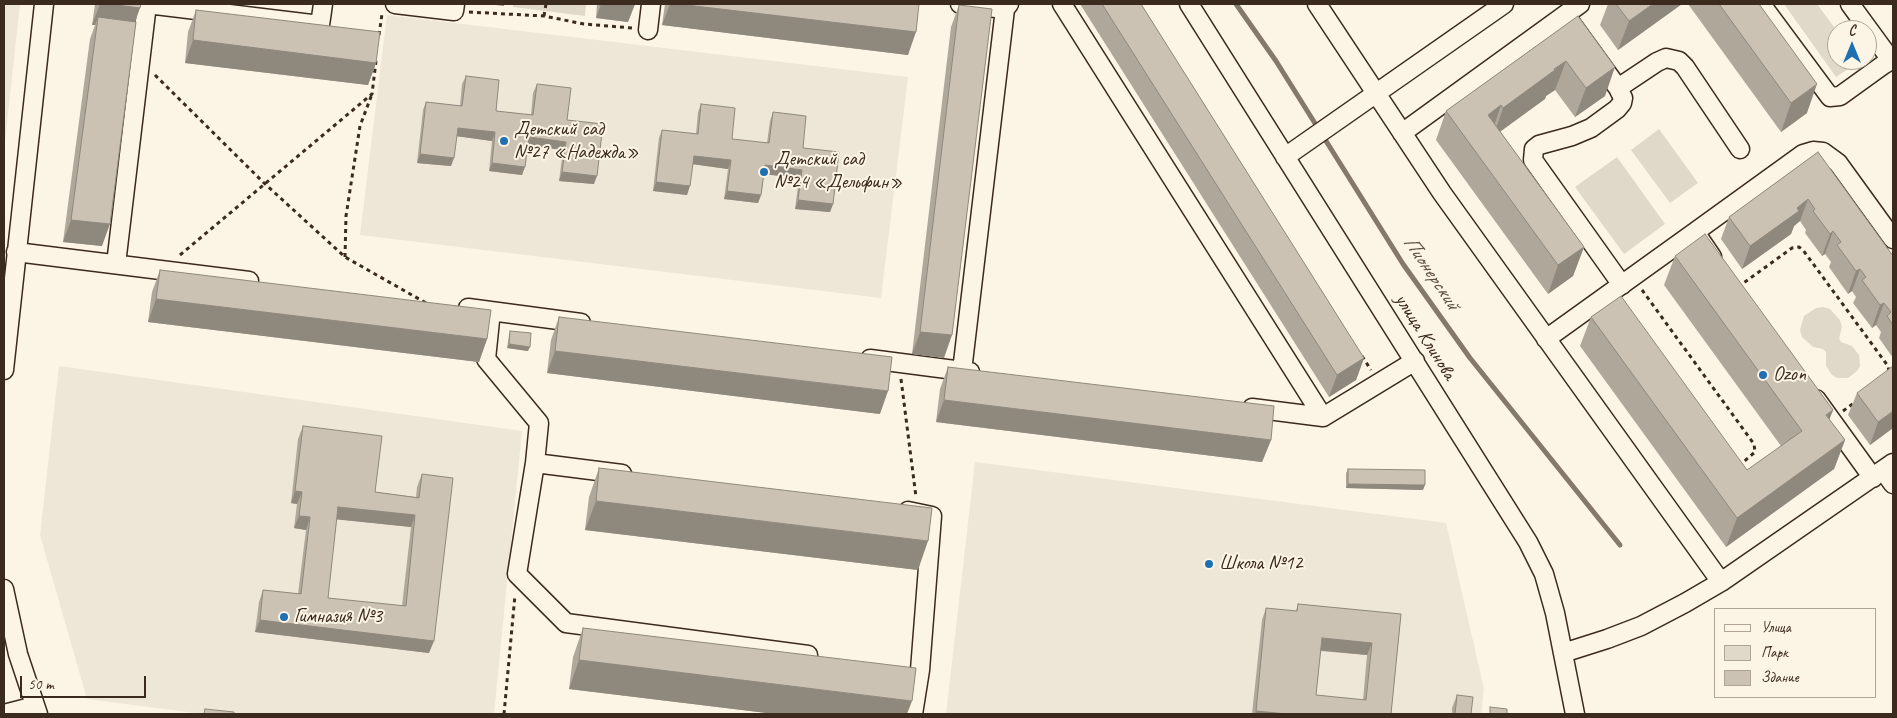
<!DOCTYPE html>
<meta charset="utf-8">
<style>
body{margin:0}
#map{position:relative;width:1897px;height:718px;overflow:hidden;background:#fcf5e5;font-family:Caveat,sans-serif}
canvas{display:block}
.frame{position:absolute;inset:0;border:5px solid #3b2a1e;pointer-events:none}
.legend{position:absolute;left:1714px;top:608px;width:162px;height:90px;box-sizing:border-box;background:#fcf5e5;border:1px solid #afa495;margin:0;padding:6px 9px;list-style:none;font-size:15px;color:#3b2a1e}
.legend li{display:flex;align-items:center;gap:10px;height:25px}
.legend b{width:25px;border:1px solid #afa495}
.north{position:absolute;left:1827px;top:20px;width:50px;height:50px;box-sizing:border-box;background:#fcf5e5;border:1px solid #afa495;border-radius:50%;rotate:0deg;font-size:14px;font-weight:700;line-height:20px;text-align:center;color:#3b2a1e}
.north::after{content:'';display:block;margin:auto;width:18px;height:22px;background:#1f6fb2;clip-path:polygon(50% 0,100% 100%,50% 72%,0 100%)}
.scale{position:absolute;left:20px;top:676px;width:126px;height:22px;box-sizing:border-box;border:2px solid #3b2a1e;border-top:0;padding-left:6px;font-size:15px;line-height:18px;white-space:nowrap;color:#3b2a1e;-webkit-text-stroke:4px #fcf5e5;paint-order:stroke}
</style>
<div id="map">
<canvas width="1897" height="718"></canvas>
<div class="frame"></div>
<ul class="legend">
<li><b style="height:6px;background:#fcf5e5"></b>Улица</li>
<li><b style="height:14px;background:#e0d8c8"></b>Парк</li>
<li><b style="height:14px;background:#ccc2b3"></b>Здание</li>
</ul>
<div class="north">С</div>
<div class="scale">50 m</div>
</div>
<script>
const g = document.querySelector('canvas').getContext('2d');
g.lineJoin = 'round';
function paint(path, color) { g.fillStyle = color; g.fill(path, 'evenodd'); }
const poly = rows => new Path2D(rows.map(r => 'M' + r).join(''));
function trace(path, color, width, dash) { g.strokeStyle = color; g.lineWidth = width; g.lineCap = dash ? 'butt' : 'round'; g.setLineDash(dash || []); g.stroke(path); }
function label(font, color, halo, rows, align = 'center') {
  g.font = font + ' Caveat,sans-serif'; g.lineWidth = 4; g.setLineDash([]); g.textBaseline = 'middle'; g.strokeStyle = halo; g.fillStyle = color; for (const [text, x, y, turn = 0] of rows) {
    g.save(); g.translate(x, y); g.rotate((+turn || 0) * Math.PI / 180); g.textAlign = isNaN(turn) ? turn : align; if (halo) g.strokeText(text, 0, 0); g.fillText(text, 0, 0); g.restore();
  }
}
paint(poly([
 [4,4,20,4,4,151],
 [387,15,908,77,881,298,360,235],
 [59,366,522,431,494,714,203,714,87,699,40,535],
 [975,462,1446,523,1484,689,1481,714,946,714]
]), '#eee6d6');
paint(poly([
 [513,4,586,4,585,16,513,7],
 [1784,4,1817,4,1837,31,1837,60,1857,60,1859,62,1836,77],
 [1659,129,1698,183,1670,203,1631,150],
 [1617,157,1665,224,1624,254,1575,187],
 [1823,307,1830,309,1840,320,1842,327,1839,338,1841,342,1852,346,1859,355,1860,366,1857,371,1848,378,1837,378,1832,375,1826,366,1826,352,1823,349,1813,347,1802,337,1800,330,1804,316,1816,308]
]), '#e0d8c8');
trace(poly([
 [1236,4,1276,61,1403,264,1470,358,1620,545]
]), '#85796b', 5);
const minor = poly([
 [147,4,320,25,323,4],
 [395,4,454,11,455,4],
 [960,4,1005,9],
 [1062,4,1323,417],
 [1189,4,1528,542,1544,574,1555,613,1575,714],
 [1317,4,1442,193,1721,582],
 [1761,4,1830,97,1840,96,1883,65,1893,59],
 [1850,4,1891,60],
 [1565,15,1618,88,1623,98,1622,103,1617,109,1591,128,1572,136,1539,145,1534,149,1533,160,1622,285],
 [648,30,651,4],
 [1618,88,1657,62,1666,58,1679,61,1685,67,1740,149],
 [1402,133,1580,4],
 [1285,157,1504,4],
 [16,252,249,281],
 [1712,257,1695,232,1803,154,1813,151,1823,152,1838,163,1893,239],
 [116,264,147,4],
 [468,308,581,323],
 [491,311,486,359,539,423,535,463,517,574,566,623,808,655],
 [1546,339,1695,232],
 [870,359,970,372],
 [4,370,44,4],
 [962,371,1005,9,1009,4],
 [1816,399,1873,478],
 [1252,408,1323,417,1415,361],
 [535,463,622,474],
 [1883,470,1893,484],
 [908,511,932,516,920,670,913,714],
 [4,589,18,654,38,714],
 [1563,653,1607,639,1641,626,1685,603,1721,582,1893,463],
 [4,714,35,706]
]);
trace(minor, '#3b2a1e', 21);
trace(poly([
 [469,12,544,16,584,24,632,28],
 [544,16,546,4],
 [379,35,382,14],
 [155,75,264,183,345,257,426,303],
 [180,255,372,94,376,61],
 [345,257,346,216,360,126,372,94],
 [1738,287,1792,248,1799,247,1803,250,1888,366,1889,372],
 [1642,290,1754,444,1755,452,1740,465],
 [1362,356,1371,370],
 [901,379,916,497],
 [1843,411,1854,403],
 [504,714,515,595]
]), '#3b2a1e', 3, [4, 4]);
trace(minor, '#fcf5e5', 18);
paint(poly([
 [95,4,141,4,135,22,102,246,63,242,90,39,95,25,92,25],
 [597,4,635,4,628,22,596,18],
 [665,4,919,4,908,55,662,25],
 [1080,4,1141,4,1364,358,1356,380,1329,397],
 [1608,4,1682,4,1618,50,1600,25],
 [1688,4,1759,4,1807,113,1781,132],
 [959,5,944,358,912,354,951,27],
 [196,10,376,63,368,85,185,63,188,32],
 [1578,16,1605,96,1575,117,1555,90,1546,96,1545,99,1500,131,1584,247,1573,276,1548,294,1436,140,1446,111],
 [466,76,496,111,531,115,533,93,537,84,567,120,594,184,559,181,563,150,528,146,522,175,489,171,492,141,457,136,451,166,417,163,423,110,426,102,460,106,462,84],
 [701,104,732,139,767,143,770,121,773,112,803,148,833,204,830,212,795,209,799,178,764,174,761,195,758,203,724,199,728,169,693,164,687,195,653,191,659,138,662,130,696,134,698,112],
 [1818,152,1893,256,1893,358,1879,338,1881,332,1876,325,1872,328,1853,303,1856,297,1852,291,1848,294,1829,267,1831,262,1825,254,1822,256,1805,233,1806,230,1800,221,1794,226,1791,234,1742,269,1721,239,1729,217],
 [1675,256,1833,410,1829,419,1845,440,1834,469,1726,547,1580,346,1591,317,1747,470,1781,446,1664,285],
 [160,270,487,339,479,362,148,322,152,292],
 [559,317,880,414,547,373,551,340],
 [510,331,528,351,507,348,509,335],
 [948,367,1271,440,1262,462,936,422,940,389],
 [1857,393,1893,428,1870,445,1848,415],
 [303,426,375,492,416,497,417,487,422,474,429,653,255,632,259,602,263,590,298,594,306,530,294,528,297,504,291,503,298,439],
 [336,519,411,527,402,606,328,598],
 [599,468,918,570,585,530,589,497],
 [1348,469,1423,490,1346,488,1346,473],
 [1298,604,1401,614,1391,714,1252,714,1262,620,1266,608,1296,611],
 [1320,651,1367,655,1363,700,1316,695],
 [583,628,907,714,775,714,569,689,573,657],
 [1457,695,1471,714,1452,714,1452,708]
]), '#afa79a');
paint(poly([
 [100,4,109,4,140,8,132,30,98,17,95,25,92,25],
 [487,4,504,4,504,6],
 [601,4,635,4,628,22,596,18],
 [670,4,678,4,916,32,908,55,662,25],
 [1653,4,1682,4,1618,50,1629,21],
 [193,40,376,63,368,85,185,63],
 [1566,61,1555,90,1546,96,1545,99,1493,137,1503,108],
 [1615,67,1605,96,1575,117,1586,88],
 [1817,84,1807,113,1781,132,1791,103],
 [1501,105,1491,135,1488,115],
 [458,128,495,132,492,141,455,136],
 [529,137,566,142,563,150,526,145],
 [420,154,454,158,451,166,417,163],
 [694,156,731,160,728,169,691,164],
 [492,163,525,167,522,175,489,171],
 [765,165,802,170,799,178,762,174],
 [562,172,597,176,594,184,559,181],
 [656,182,690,186,687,195,653,191],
 [727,191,761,195,758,203,724,199],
 [1808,199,1800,221,1794,226,1791,234,1742,269,1750,246,1797,208],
 [798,200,833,204,830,212,795,209],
 [71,220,110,224,102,246,63,242],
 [1833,231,1825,254,1822,256,1830,234],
 [1584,247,1573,276,1548,294,1558,265],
 [1860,269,1852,291,1848,294,1856,271],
 [156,299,487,339,479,362,148,322],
 [1884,303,1876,325,1872,328,1880,305],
 [920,332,952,335,944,358,912,354],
 [509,344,530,347,528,351,507,348],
 [555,351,888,391,880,414,547,373],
 [1364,358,1356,380,1329,397,1337,375],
 [944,400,1271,440,1262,462,936,422],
 [1833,410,1822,439,1826,415],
 [1893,411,1893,428,1870,445,1878,422],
 [1845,440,1834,469,1726,547,1737,518],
 [1348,484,1425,485,1423,490,1346,488],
 [295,491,302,492,297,504,291,503],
 [596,501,928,541,918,570,585,530],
 [338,507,415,515,411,527,333,519],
 [299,516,310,517,306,530,294,528],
 [260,620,434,641,429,653,255,632],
 [1322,638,1372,643,1367,655,1317,650],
 [579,660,912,701,907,714,775,714,569,689],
 [1256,711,1287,714,1255,714]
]), '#8f887d');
const building = poly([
 [109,4,141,4,140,8,109,4],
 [678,4,919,4,916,32,678,4],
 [1102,4,1141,4,1364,358,1337,375,1102,4],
 [1616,4,1653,4,1629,21,1616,4],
 [1719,4,1759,4,1817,84,1791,103,1719,4],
 [959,5,992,9,952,335,920,332,959,5],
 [196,10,380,32,376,63,193,40,196,10],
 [1578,16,1615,67,1586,88,1566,61,1554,69,1555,70,1503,108,1501,105,1488,115,1584,247,1558,265,1446,111,1578,16],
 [98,17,136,22,110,224,71,220,98,17],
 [466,76,499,80,496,111,533,115,537,84,571,88,567,120,603,124,597,176,562,172,566,142,529,137,525,167,492,163,495,132,458,128,454,158,420,154,426,102,462,106,466,76],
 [701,104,735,108,732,139,769,143,773,112,806,116,803,148,839,152,833,204,798,200,802,170,765,165,761,195,727,191,731,160,694,156,690,186,656,182,662,130,698,134,701,104],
 [1818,152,1893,256,1893,325,1887,316,1891,312,1884,303,1880,305,1862,280,1866,277,1860,269,1856,271,1837,245,1841,242,1833,231,1830,234,1813,211,1815,209,1808,199,1797,208,1799,211,1750,246,1729,217,1818,152],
 [1705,234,1833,410,1826,415,1845,440,1737,518,1591,317,1621,296,1747,470,1802,431,1675,256,1705,234],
 [160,270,491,310,487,339,156,299,160,270],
 [559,317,892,357,888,391,555,351,559,317],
 [510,331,531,333,530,347,509,344,510,331],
 [1893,366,1893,411,1878,422,1857,393,1893,366],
 [948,367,1274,406,1271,440,944,400,948,367],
 [303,426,382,436,375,492,419,498,422,474,453,478,434,641,260,620,263,590,301,594,310,517,299,516,302,492,295,491,303,426],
 [338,507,415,515,406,606,328,598,338,507],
 [599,468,932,508,928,541,596,501,599,468],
 [1348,469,1425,470,1425,485,1348,484,1348,469],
 [1298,604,1401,614,1391,714,1287,714,1256,711,1266,608,1297,611,1298,604],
 [1322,638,1372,643,1366,700,1316,695,1322,638],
 [583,628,916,668,912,701,579,660,583,628],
 [1457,695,1473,697,1471,714,1455,714,1457,695],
 [1490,707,1507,709,1507,714,1490,714,1490,707],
 [205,709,234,712,234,714,204,714,205,709]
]);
paint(building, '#ccc2b3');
trace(building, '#8f887d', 1);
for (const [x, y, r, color] of [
 [504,141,5,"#1f6fb2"],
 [764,172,5,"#1f6fb2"],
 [1763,375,5,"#1f6fb2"],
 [1209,564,5,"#1f6fb2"],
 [284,617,5,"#1f6fb2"]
]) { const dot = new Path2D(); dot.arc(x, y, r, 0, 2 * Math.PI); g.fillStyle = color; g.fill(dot); trace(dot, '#fcf5e5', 2); }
label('20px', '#3b2a1e', '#fcf5e5', [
 ["Детский сад",514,130],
 ["№27 «Надежда»",514,153],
 ["Детский сад",774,160],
 ["№24 «Дельфин»",774,183],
 ["Ozon",1773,375],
 ["Школа №12",1219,564],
 ["Гимназия №3",294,617]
], 'left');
label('20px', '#3b2a1e', '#fcf5e5', [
 ["улица Клинова",1425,337,58]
]);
label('italic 21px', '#605144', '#fcf5e5', [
 ["Пионерский",1431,273,56]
]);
</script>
